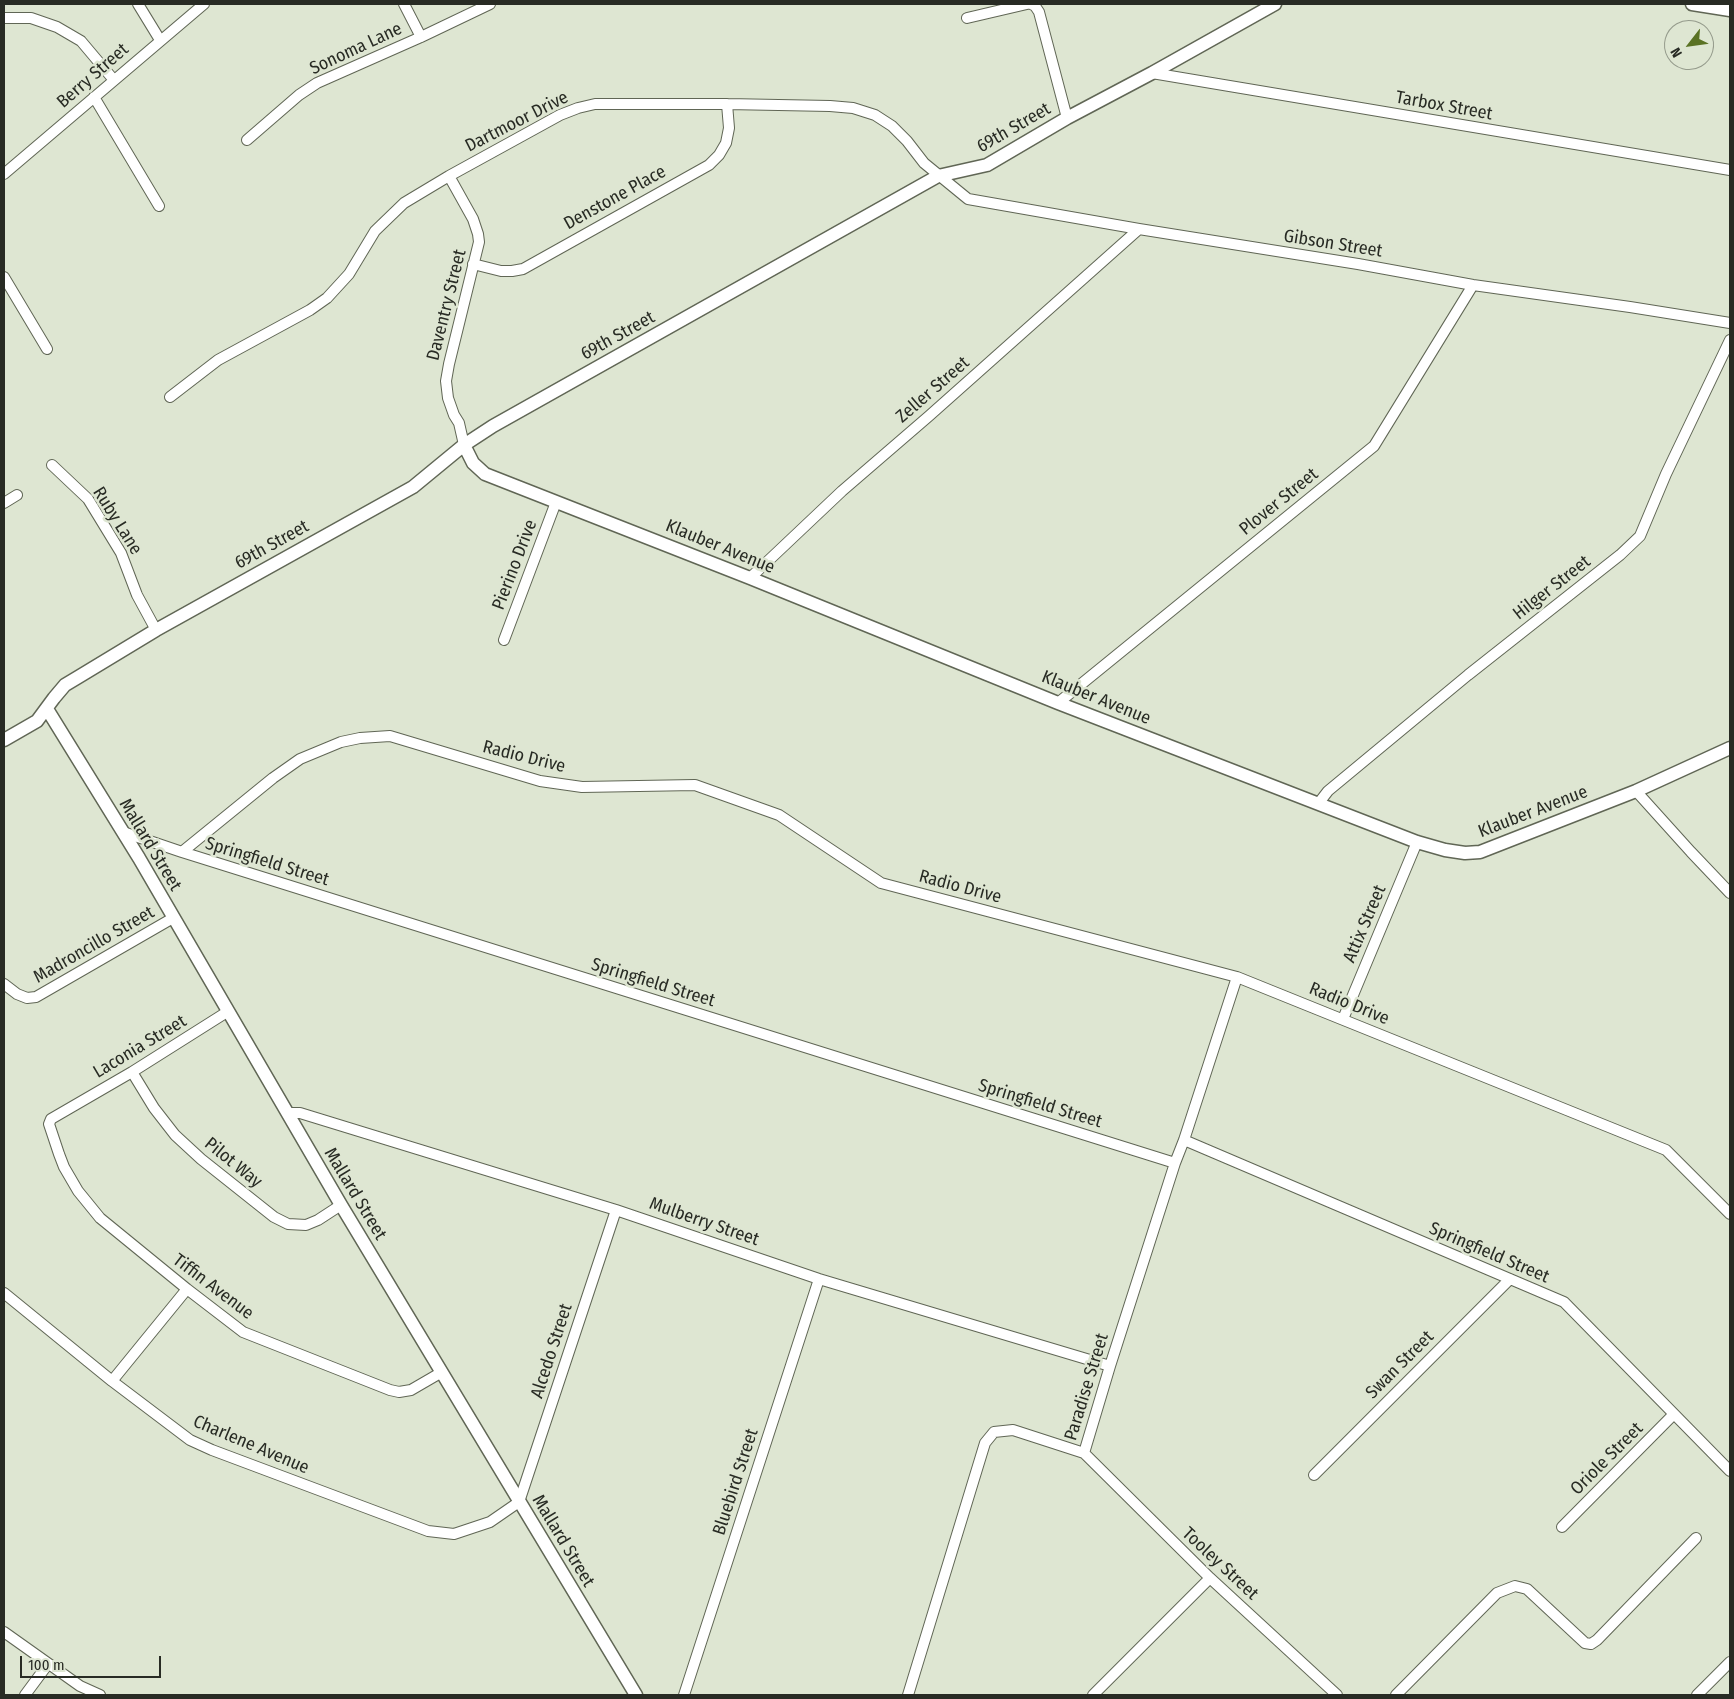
<!DOCTYPE html>
<style>
body{margin:0}
#map{position:relative;width:1734px;height:1699px;overflow:hidden;background:#dee6d2;font-family:"Fira Sans Condensed",sans-serif}
canvas{display:block}
.frame{position:absolute;inset:0;border:5px solid #282b24;pointer-events:none}
.north{position:absolute;left:1664px;top:20px;width:50px;height:50px;box-sizing:border-box;background:#dee6d2;border:1px solid #959b8c;border-radius:50%;rotate:240deg;font-size:14px;font-weight:700;line-height:20px;text-align:center;color:#282b24}
.north::after{content:'';display:block;margin:auto;width:18px;height:22px;background:#5a7224;clip-path:polygon(50% 0,100% 100%,50% 72%,0 100%)}
.scale{position:absolute;left:20px;top:1656px;width:141px;height:22px;box-sizing:border-box;border:2px solid #282b24;border-top:0;padding-left:6px;font-size:15px;line-height:18px;white-space:nowrap;color:#282b24;-webkit-text-stroke:4px #dee6d2;paint-order:stroke}
</style>
<div id="map">
<canvas width="1734" height="1699"></canvas>
<div class="frame"></div>
<div class="north">N</div>
<div class="scale">100 m</div>
</div>
<script>
const g = document.querySelector('canvas').getContext('2d');
g.lineJoin = 'round';
const poly = rows => new Path2D(rows.map(r => 'M' + r).join(''));
function trace(path, color, width, dash) { g.strokeStyle = color; g.lineWidth = width; g.lineCap = dash ? 'butt' : 'round'; g.setLineDash(dash || []); g.stroke(path); }
function label(font, color, halo, rows, align = 'center') {
  g.font = font + ' "Fira Sans Condensed",sans-serif'; g.lineWidth = 5; g.setLineDash([]); g.textBaseline = 'middle'; g.strokeStyle = halo; g.fillStyle = color; for (const [text, x, y, turn = 0] of rows) {
    g.save(); g.translate(x, y); g.rotate((+turn || 0) * Math.PI / 180); g.textAlign = isNaN(turn) ? turn : align; if (halo) g.strokeText(text, 0, 0); g.fillText(text, 0, 0); g.restore();
  }
}
const minor = poly([
 [138,4,160,40],
 [404,4,421,37],
 [1031,4,1035,6,1039,12,1067,118],
 [4,18,31,18,57,27,81,41,113,79],
 [967,18,1027,4],
 [1152,73,1730,170],
 [94,97,159,206],
 [247,140,299,95,317,83,421,37,490,4],
 [4,174,204,4],
 [449,176,473,219,478,234,479,242,449,364,446,381,448,398,454,415,459,423,464,445],
 [473,264,501,271,512,271,523,269,709,165,719,155,726,143,729,128,727,104],
 [4,277,47,349],
 [170,397,218,360,310,310,327,298,349,274,375,231,404,203,449,176,560,115,578,108,595,104,727,104,830,106,853,108,875,115,892,126,907,141,924,163,968,199,1139,229,1358,264,1473,285,1630,307,1730,323],
 [52,465,88,499,121,553,137,595,156,630],
 [4,503,17,495],
 [750,578,842,491,929,416,1139,229],
 [504,640,556,502],
 [1058,703,1374,446,1473,285],
 [1636,791,1691,852,1730,893],
 [1318,804,1328,791,1468,675,1620,555,1640,536,1666,474,1730,340],
 [123,832,182,852,1175,1163],
 [182,852,273,778,300,759,341,742,360,738,390,736,540,781,582,787,695,785,779,815,881,883,1237,977,1666,1150,1730,1214],
 [4,984,17,994,27,998,36,997,173,918],
 [227,1012,132,1072,51,1119,49,1124,59,1154,64,1167,78,1191,100,1218,187,1289,243,1332,390,1390,399,1392,411,1390,442,1372],
 [1343,1019,1417,842],
 [132,1072,154,1108,175,1135,201,1159,274,1217,288,1224,306,1225,318,1220,341,1205],
 [287,1113,300,1113,616,1210,819,1279,1110,1366],
 [1184,1140,1564,1302,1730,1471],
 [4,1293,112,1381,190,1440,212,1450,428,1531,454,1534,490,1522,519,1502,616,1210],
 [112,1381,187,1289],
 [1084,1453,1110,1366,1175,1163,1184,1140,1237,977],
 [1314,1475,1510,1279],
 [1562,1527,1674,1414],
 [4,1632,80,1686,100,1695],
 [25,1695,48,1664],
 [684,1695,819,1279],
 [908,1695,985,1443,994,1432,1013,1430,1084,1453,1210,1578,1337,1695],
 [1093,1695,1210,1578],
 [1396,1695,1497,1593,1515,1586,1527,1589,1585,1643,1591,1644,1597,1640,1696,1538],
 [1697,1695,1730,1662]
]);
const tertiary = poly([
 [1692,4,1730,10],
 [464,445,473,463,485,474,750,578,1058,703,1417,842,1445,850,1465,853,1480,852,1636,791,1730,748],
 [47,709,139,858,341,1205,636,1695],
 [4,740,37,721,54,698,65,685,80,676,156,630,413,487,464,445,493,426,938,176,987,165,1067,118,1152,73,1275,4]
]);
trace(minor, '#606655', 12);
trace(tertiary, '#606655', 15);
trace(minor, '#fff', 10);
trace(tertiary, '#fff', 12);
label('18px', '#282b24', '#dee6d2', [
 ["Sonoma Lane",356,49,-25],
 ["Berry Street",93,76,-41],
 ["Tarbox Street",1444,106,10],
 ["Dartmoor Drive",517,122,-27],
 ["69th Street",1014,128,-30],
 ["Denstone Place",615,198,-29],
 ["Gibson Street",1333,244,9],
 ["Daventry Street",447,305,-76],
 ["69th Street",618,336,-29],
 ["Zeller Street",933,390,-41],
 ["Plover Street",1279,502,-39],
 ["Ruby Lane",117,521,58],
 ["69th Street",272,545,-29],
 ["Klauber Avenue",720,547,22],
 ["Pierino Drive",515,565,-69],
 ["Hilger Street",1552,588,-38],
 ["Klauber Avenue",1096,698,22],
 ["Radio Drive",524,757,14],
 ["Klauber Avenue",1533,812,-21],
 ["Mallard Street",150,845,59],
 ["Springfield Street",267,862,17],
 ["Radio Drive",960,887,15],
 ["Attix Street",1365,924,-67],
 ["Madroncillo Street",94,945,-30],
 ["Springfield Street",653,983,17],
 ["Radio Drive",1349,1004,22],
 ["Laconia Street",140,1047,-31],
 ["Springfield Street",1040,1104,17],
 ["Pilot Way",233,1163,39],
 ["Mallard Street",355,1194,59],
 ["Mulberry Street",704,1222,19],
 ["Springfield Street",1489,1253,23],
 ["Tiffin Avenue",213,1287,37],
 ["Alcedo Street",552,1351,-72],
 ["Swan Street",1400,1365,-45],
 ["Paradise Street",1087,1387,-73],
 ["Charlene Avenue",251,1445,23],
 ["Oriole Street",1607,1459,-45],
 ["Bluebird Street",736,1482,-72],
 ["Mallard Street",563,1541,59],
 ["Tooley Street",1220,1564,43]
]);
</script>
